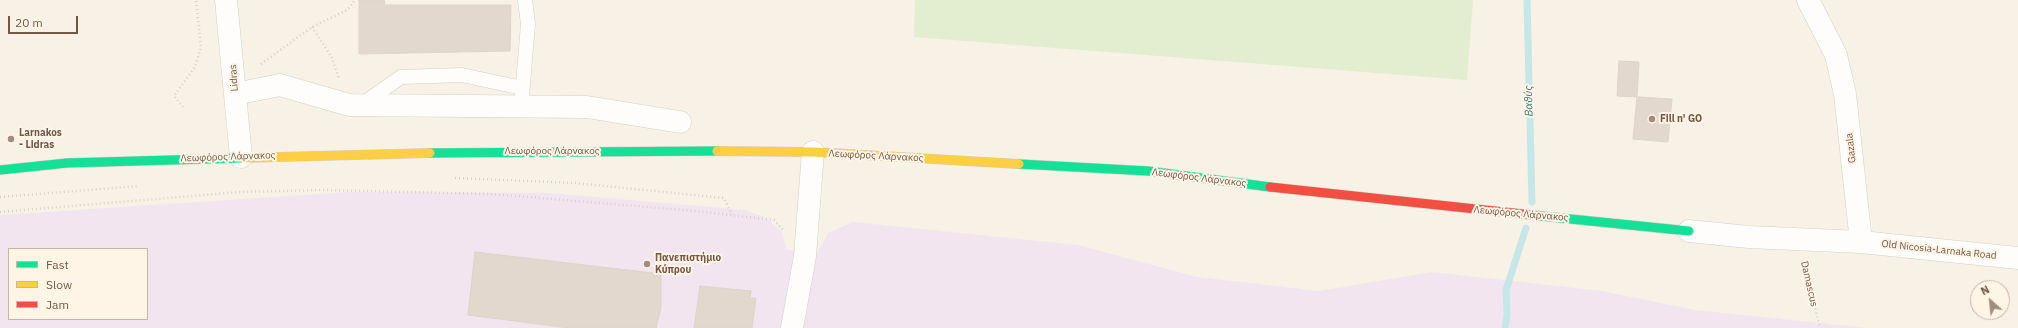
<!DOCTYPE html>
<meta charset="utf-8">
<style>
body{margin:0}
#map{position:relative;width:2018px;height:328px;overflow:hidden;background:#f7f1e6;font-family:"IBM Plex Sans",sans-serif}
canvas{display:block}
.legend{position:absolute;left:8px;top:248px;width:140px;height:72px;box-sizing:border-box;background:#fff5e7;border:1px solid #c8b5a7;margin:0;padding:5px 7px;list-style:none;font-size:12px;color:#755646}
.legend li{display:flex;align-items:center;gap:8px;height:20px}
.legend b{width:20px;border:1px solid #c8b5a7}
.north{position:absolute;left:1970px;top:280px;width:40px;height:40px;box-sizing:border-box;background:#fff5e7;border:1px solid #c8b5a7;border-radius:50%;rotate:333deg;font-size:11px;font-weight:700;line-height:16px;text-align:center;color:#755646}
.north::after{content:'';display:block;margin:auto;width:14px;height:18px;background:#a28c7e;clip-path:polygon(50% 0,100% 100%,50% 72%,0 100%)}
.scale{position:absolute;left:8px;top:16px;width:70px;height:18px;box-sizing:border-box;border:2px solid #755646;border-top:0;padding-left:5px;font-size:12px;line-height:14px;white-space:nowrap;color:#755646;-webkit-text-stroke:3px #fff5e7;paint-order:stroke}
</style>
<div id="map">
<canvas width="2018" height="328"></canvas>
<ul class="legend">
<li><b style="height:5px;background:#16e098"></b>Fast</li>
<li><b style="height:5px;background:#ffcf43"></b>Slow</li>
<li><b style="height:5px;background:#f24e42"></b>Jam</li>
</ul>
<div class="north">N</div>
<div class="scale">20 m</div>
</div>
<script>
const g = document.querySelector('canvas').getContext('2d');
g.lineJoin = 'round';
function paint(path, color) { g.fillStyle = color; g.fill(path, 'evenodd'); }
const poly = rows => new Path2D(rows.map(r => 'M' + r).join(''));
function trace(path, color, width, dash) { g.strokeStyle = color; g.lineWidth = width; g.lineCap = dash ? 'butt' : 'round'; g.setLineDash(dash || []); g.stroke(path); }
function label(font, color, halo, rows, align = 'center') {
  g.font = font + ' "IBM Plex Sans",sans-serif'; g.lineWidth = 4; g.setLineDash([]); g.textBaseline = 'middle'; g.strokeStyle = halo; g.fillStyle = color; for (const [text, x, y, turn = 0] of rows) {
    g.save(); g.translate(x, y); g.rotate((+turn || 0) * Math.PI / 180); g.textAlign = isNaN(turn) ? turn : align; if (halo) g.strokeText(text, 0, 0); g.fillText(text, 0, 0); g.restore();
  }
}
paint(poly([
 [349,192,550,193,745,210,766,218,782,232,786,249,816,255,828,233,853,222,1078,245,1197,277,1320,291,1432,272,1602,291,1695,310,1868,328,0,328,0,215],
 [9,249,147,249,147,319,9,319]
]), '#f3e5f0');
paint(poly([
 [915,0,1473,0,1467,80,914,37]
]), '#e2eecf');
trace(poly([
 [1527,0,1532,202],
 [1505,328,1507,315,1506,290,1526,228]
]), '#c7e6e7', 7);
const building = poly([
 [359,0,384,0,385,5,511,5,510,51,359,54,359,0],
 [1619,61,1639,62,1637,97,1617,96,1619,61],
 [1637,97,1672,99,1668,142,1633,139,1637,97],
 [475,252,661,274,661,308,656,328,569,328,468,315,475,252],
 [700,286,751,291,750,298,756,298,752,328,694,328,700,286]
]);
paint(building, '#e3d8cd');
trace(building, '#e0d3c8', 1);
const lane = poly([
 [522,96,528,24,525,0],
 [361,105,401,77,462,75,522,88]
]);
const street = poly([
 [226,0,241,157],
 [1808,0,1836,55,1845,94,1861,242],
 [235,94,280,85,349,105,587,107,680,122],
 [1689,231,1749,237,1861,242,2018,258],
 [792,328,805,256,813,152]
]);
const fast = poly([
 [430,153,717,151],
 [1019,164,1148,171,1270,187],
 [0,170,67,163,242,158],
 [1541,216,1689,231]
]);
const slow = poly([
 [717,151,813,152,1019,164],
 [242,158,430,153]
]);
const jam = poly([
 [1270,187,1541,216]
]);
trace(lane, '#d8cec4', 15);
trace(street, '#d8cec4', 23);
trace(fast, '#d7ccc2', 10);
trace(slow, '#d7ccc2', 10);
trace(jam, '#d7ccc2', 10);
trace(poly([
 [312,27,332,58,339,79],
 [261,64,312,27,347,10,355,0],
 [183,107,174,96,195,67,201,47,196,0],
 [455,178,575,183,724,198,732,215],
 [0,197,139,186],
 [0,212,239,192,322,190,493,194,695,211,774,220,783,230],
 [1804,262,1820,328]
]), '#dad0ca', 2.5, [1, 3]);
trace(lane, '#fefdfb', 14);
trace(street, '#fefdfb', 22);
trace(fast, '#16e098', 9);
trace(slow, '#ffcf43', 9);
trace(jam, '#f24e42', 9);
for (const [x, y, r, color] of [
 [1652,119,4,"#a28c7e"],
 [11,139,4,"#a28c7e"],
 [647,264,4,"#a28c7e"]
]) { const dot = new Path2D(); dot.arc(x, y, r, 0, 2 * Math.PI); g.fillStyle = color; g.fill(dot); trace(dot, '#fff5e7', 1.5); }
label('10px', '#755646', '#fff5e7', [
 ["Lidras",234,78,-94],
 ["Gazala",1851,148,-96],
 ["Λεωφόρος Λάρνακος",552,151],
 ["Λεωφόρος Λάρνακος",876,156,3],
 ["Λεωφόρος Λάρνακος",228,157,-2],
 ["Λεωφόρος Λάρνακος",1199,178,7],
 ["Λεωφόρος Λάρνακος",1521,214,5],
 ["Old Nicosia-Larnaka Road",1939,250,6],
 ["Damascus",1809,284,77]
]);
label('bold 10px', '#755646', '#fff5e7', [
 ["Fill n' GO",1660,119],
 ["Larnakos",19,133],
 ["- Lidras",19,145],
 ["Πανεπιστήμιο",655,258],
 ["Κύπρου",655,270]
], 'left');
label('italic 11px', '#3b7883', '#fff5e7', [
 ["Βαθύς",1529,101,-91]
]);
</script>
